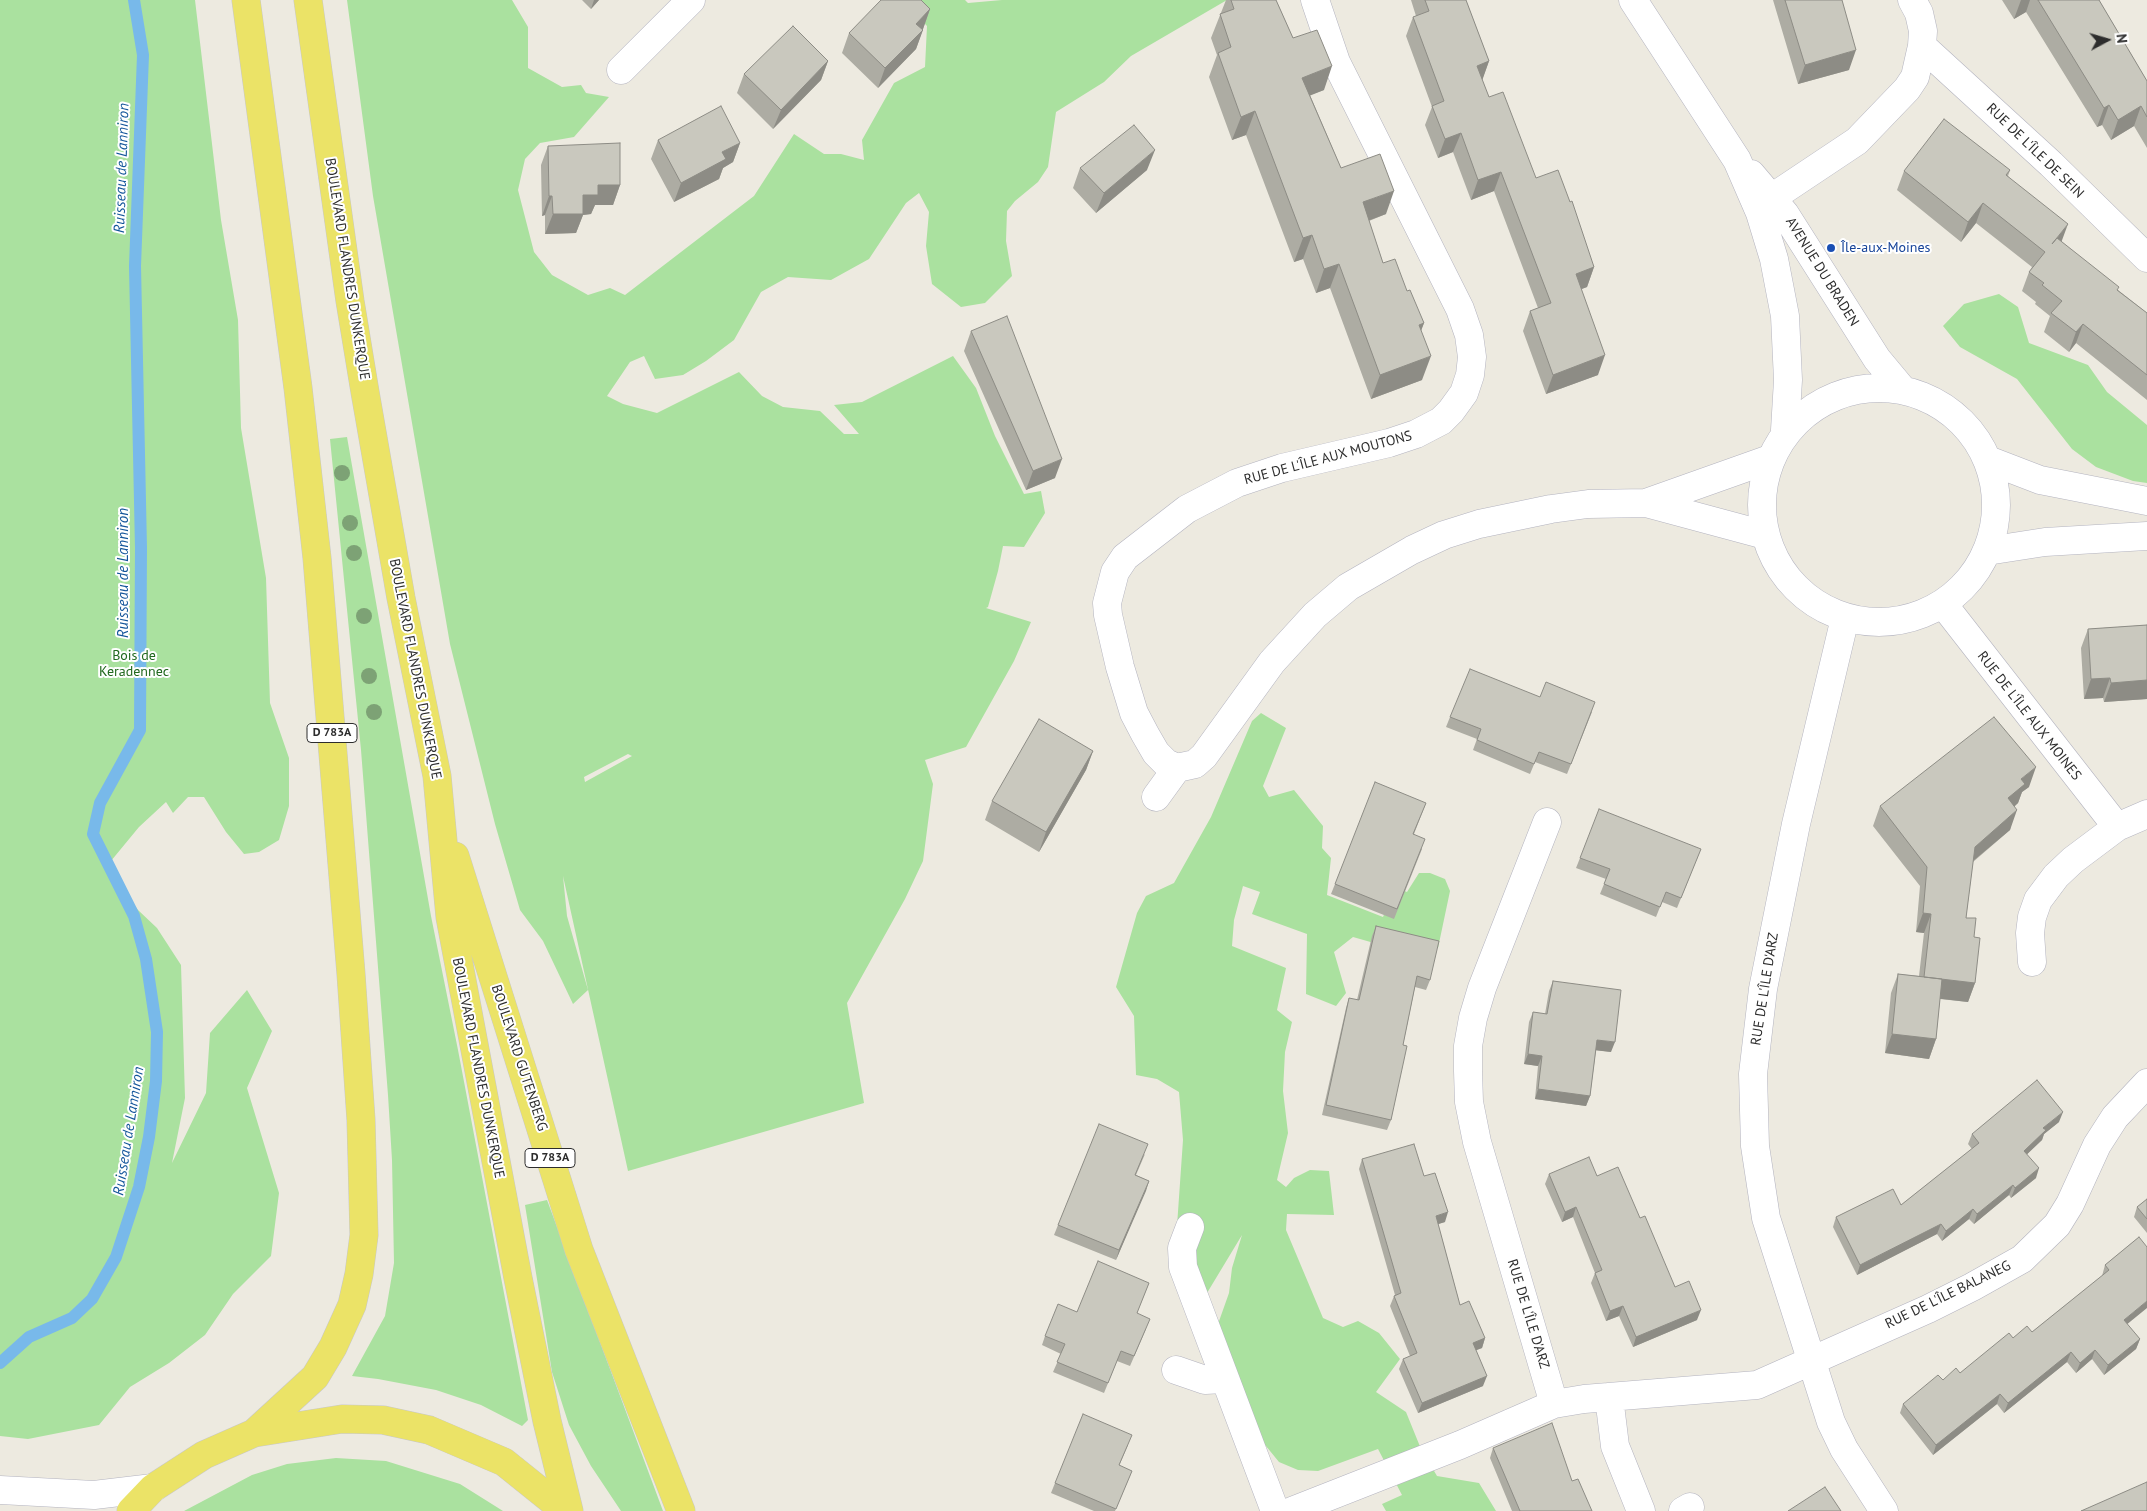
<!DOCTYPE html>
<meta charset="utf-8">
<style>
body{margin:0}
#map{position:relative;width:2147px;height:1511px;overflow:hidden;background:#edeae0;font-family:"PT Sans",sans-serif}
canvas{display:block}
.north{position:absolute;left:2082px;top:15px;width:50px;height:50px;-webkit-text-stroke:4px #fff;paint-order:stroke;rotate:84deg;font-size:14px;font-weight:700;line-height:20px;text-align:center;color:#2d2d2d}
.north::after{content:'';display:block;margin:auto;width:18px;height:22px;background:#2d2d2d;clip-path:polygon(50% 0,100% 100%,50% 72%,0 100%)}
</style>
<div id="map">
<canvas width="2147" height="1511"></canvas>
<div class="north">N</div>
</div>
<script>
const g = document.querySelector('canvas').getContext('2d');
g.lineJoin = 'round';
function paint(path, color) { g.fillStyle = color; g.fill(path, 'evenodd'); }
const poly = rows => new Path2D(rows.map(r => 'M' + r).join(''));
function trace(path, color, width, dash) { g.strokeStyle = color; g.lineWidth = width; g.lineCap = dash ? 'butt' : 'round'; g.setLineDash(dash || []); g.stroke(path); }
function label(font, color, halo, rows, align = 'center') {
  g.font = font + ' "PT Sans",sans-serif'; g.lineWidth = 4; g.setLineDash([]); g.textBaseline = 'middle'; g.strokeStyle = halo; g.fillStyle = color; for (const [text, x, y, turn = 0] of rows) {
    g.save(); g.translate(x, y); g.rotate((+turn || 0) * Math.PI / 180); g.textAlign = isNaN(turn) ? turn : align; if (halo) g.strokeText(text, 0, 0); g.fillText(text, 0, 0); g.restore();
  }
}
paint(poly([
 [0,0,195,0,221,220,238,320,241,428,266,578,270,703,289,758,289,806,279,840,259,852,244,854,226,832,204,797,188,797,173,813,166,802,139,827,106,867,138,910,157,928,181,965,185,1098,172,1163,206,1093,210,1033,247,990,272,1031,247,1088,279,1193,271,1256,233,1294,205,1335,169,1363,130,1387,99,1425,28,1439,0,1436],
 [347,0,512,0,528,27,528,68,562,87,581,85,586,93,609,97,574,137,540,143,525,159,518,190,534,252,552,275,588,295,610,288,625,295,754,196,794,134,824,154,841,154,864,160,862,140,894,83,925,67,927,26,902,0,965,0,968,3,1002,0,1227,0,1131,56,1104,82,1056,112,1048,167,1038,182,1015,201,1007,211,1006,241,1012,276,985,303,961,307,932,284,926,246,929,212,919,193,906,203,869,259,831,280,788,277,761,292,734,340,706,361,683,375,655,379,644,356,630,362,607,396,623,404,657,413,739,372,762,396,783,407,820,411,844,434,859,434,834,405,862,402,953,356,976,388,995,436,1024,494,1041,491,1045,513,1024,547,1003,546,998,571,988,607,986,608,1031,622,1014,661,966,747,925,760,933,784,923,861,905,899,847,1003,864,1103,628,1171,563,876,567,916,588,990,573,1004,543,941,520,910,495,824,450,644,373,196],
 [628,754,632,756,585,782,584,777],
 [1999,294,2018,307,2029,343,2088,365,2107,392,2147,425,2147,483,2133,481,2096,467,2072,449,2017,379,1960,347,1943,326,1964,304],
 [347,437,431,916,458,1050,528,1420,522,1426,481,1405,436,1390,378,1379,352,1376,385,1316,394,1263,392,1160,388,1095,361,750,330,439],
 [1261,713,1286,728,1263,786,1269,797,1294,790,1323,826,1322,848,1331,858,1327,895,1383,917,1395,887,1407,892,1419,873,1430,873,1445,879,1450,891,1438,948,1393,938,1388,947,1353,937,1334,952,1346,993,1336,1006,1306,994,1307,934,1252,914,1260,892,1243,886,1234,920,1232,946,1286,968,1277,1010,1292,1022,1285,1052,1283,1091,1288,1133,1277,1180,1286,1187,1294,1178,1310,1170,1329,1171,1334,1215,1287,1214,1286,1230,1323,1318,1343,1327,1358,1321,1379,1333,1400,1359,1376,1392,1406,1412,1421,1449,1437,1476,1479,1483,1496,1511,1386,1511,1382,1504,1402,1495,1378,1449,1318,1471,1298,1470,1279,1462,1257,1435,1218,1324,1229,1293,1232,1268,1242,1235,1207,1293,1177,1226,1183,1140,1179,1092,1157,1079,1136,1075,1134,1016,1116,987,1137,913,1146,896,1174,883,1211,817,1252,721],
 [547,1200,663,1511,621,1511,591,1466,569,1425,552,1372,525,1205],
 [336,1458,386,1461,460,1484,503,1511,184,1511,252,1475,287,1464]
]), '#aae19f');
trace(poly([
 [0,1363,29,1337,72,1318,92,1299,116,1257,139,1187,149,1137,156,1081,157,1032,146,959,134,916,93,834,100,803,140,730,141,548,135,266,143,55,134,0]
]), '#78b9ea', 12);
const street = poly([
 [1922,46,2051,164,2147,258],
 [621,70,691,0],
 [1773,197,1857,141,1907,89,1915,77,1922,46,1923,31,1919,13,1912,0],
 [1646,503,1770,459],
 [1943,604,2117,827,2147,814],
 [1845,618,1796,824,1763,989,1753,1074,1755,1146,1766,1218,1831,1422,1844,1449,1884,1511],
 [1177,768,1166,763,1156,753,1145,734,1134,713,1120,667,1108,615,1107,603,1115,572,1125,557,1187,509,1237,483,1282,468,1389,443,1416,434,1441,421,1451,411,1464,393,1470,375,1472,357,1469,335,1460,309,1336,62,1315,0],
 [1156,797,1177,768,1195,764,1204,756,1272,662,1315,615,1348,587,1412,550,1444,535,1479,524,1551,509,1588,504,1646,503,1765,535],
 [1547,822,1482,988,1473,1018,1468,1046,1468,1071,1469,1102,1477,1142,1554,1404],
 [2032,962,2030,933,2032,917,2038,900,2056,876,2073,860,2117,827],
 [1190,1227,1182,1248,1183,1267,1275,1511],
 [1176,1370,1205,1380,1224,1379],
 [1609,1397,1615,1446,1641,1511],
 [0,1490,94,1495,153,1488],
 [1292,1511,1460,1445,1554,1404,1584,1399,1757,1385,1928,1309,1972,1287,2022,1259,2057,1225,2070,1204,2097,1145,2115,1117,2147,1083],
 [1683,1511,1690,1507]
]);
const secondary = poly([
 [1633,0,1737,160,1760,213,1774,259,1785,316,1788,380,1785,430],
 [1751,174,1785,214,1877,359,1902,389],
 '1762 505a117 117 0 1 1 234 0a117 117 0 1 1-234 0Z',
 [1988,460,2040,480,2147,501],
 [1987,551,2045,542,2147,536]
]);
const primary = poly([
 [246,0,298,388,317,558,351,974,361,1120,364,1235,359,1274,352,1305,333,1347,315,1377,254,1433],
 [308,0,350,301,365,392,401,598,437,776,450,917,518,1278,547,1421,569,1511],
 [455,856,579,1250,681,1511],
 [131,1511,153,1488,204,1455,254,1433,342,1419,383,1420,429,1430,504,1462,565,1511]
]);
trace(street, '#b3b3bf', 29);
trace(secondary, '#b3b3bf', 29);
trace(primary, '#c8c8c8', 29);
trace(street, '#fff', 28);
trace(secondary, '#fff', 28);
trace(primary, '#ebe367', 28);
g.fillStyle = '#7da275';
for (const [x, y] of [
 [342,473],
 [350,523],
 [354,553],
 [364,616],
 [369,676],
 [374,712]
]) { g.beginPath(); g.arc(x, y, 8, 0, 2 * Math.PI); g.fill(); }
paint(poly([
 [582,0,599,0,591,9],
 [1226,0,1276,0,1293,38,1324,90,1310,95,1341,168,1386,214,1369,221,1383,263,1407,291,1424,323,1421,330,1422,380,1371,399,1330,288,1316,293,1303,259,1294,262,1246,135,1232,140,1209,77,1217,55,1211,38],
 [1411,0,1466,0,1489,61,1482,80,1489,97,1536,178,1594,267,1587,287,1581,289,1598,375,1546,394,1523,331,1530,311,1538,308,1494,191,1471,200,1453,152,1438,158,1425,125,1432,107,1406,36,1413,17,1416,16],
 [1773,0,1842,0,1849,70,1798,84],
 [2002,0,2099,0,2147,81,2147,148,2134,126,2111,140,2102,125,2097,127,2026,12,2014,19],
 [930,9,916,49,878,88,842,53,849,33],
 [828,61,821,80,773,129,737,93,744,74],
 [658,140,740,143,733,162,723,168,719,179,674,202,651,159],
 [548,146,620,185,613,205,595,205,591,214,583,215,576,233,545,234,545,215,542,216,541,165],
 [1080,168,1147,170,1096,213,1073,188],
 [2010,170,2008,176,2061,241,2118,290,2147,313,2147,400,2076,343,2069,352,2044,332,2050,316,2035,304,2036,302,2022,291,2029,272,2032,267,1976,223,1961,242,1897,190,1904,171],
 [971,331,1055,478,1026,490,964,351],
 [2147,625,2147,699,2104,702,2103,698,2084,699,2081,648,2088,629],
 [1540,697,1592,712,1567,774,1535,762,1530,774,1473,750,1477,739,1446,727,1450,717],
 [1093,751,1086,770,1039,852,985,820,992,801],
 [2029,787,2022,792,2018,803,2015,806,2010,830,1973,862,1966,918,1974,937,1975,983,1968,1002,1940,999,1936,1039,1929,1059,1885,1053,1891,993,1898,974,1919,976,1924,933,1916,932,1920,886,1873,826,1880,806],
 [1426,803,1414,834,1422,849,1394,919,1331,894,1335,884],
 [1701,849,1677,908,1662,902,1656,917,1600,894,1606,879,1576,868,1580,858],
 [1376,926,1430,980,1426,990,1415,987,1403,1045,1391,1120,1387,1130,1322,1115,1346,1008,1349,998,1357,1000,1372,936],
 [1553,981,1611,1052,1596,1050,1590,1096,1586,1106,1535,1099,1538,1066,1524,1064,1529,1022,1533,1012,1545,1014,1549,991],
 [2059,1122,2044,1134,2042,1140,2027,1154,2036,1178,2011,1198,2009,1195,1974,1224,1969,1219,1942,1241,1937,1234,1857,1275,1833,1227,1836,1217,1901,1205,1972,1149,1968,1144,1972,1134],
 [1145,1154,1136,1175,1149,1181,1116,1260,1054,1235,1058,1225],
 [1362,1159,1424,1176,1445,1222,1438,1224,1460,1305,1485,1338,1482,1348,1476,1350,1483,1386,1418,1413,1399,1369,1403,1359,1410,1356,1390,1306,1394,1296,1395,1295,1359,1169],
 [1549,1174,1597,1176,1640,1218,1675,1287,1697,1320,1633,1347,1619,1316,1606,1321,1591,1283,1595,1273,1573,1217,1562,1222,1545,1184],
 [2147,1199,2147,1233,2134,1217,2137,1207],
 [2139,1237,2127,1324,2140,1339,2136,1349,2104,1375,2092,1359,2076,1373,2067,1362,2004,1413,1997,1404,1933,1455,1900,1413,1903,1404,1943,1380,1960,1373,2013,1338,2032,1332,2102,1276,2105,1265],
 [1149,1283,1137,1313,1146,1329,1130,1366,1117,1361,1104,1393,1053,1372,1061,1354,1042,1345,1045,1336,1077,1312],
 [1128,1445,1119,1466,1132,1471,1115,1511,1094,1511,1051,1493,1055,1483],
 [1493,1448,1572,1481,1592,1511,1512,1511,1490,1458]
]), '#adaca3');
paint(poly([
 [594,0,599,0,591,9],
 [2021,0,2030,0,2026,12,2014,19],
 [930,9,923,29,909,43,916,24],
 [923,30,916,49,878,88,885,68],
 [1856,50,1849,70,1798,84,1805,65],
 [828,61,821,80,773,129,781,110],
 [1489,61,1482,81,1477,66],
 [1332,66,1324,90,1294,102,1302,78],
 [2109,105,2102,125,2097,127,2104,108],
 [2141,106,2134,126,2111,140,2118,120],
 [1255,111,1246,135,1232,140,1241,117],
 [1461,133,1453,152,1438,158,1445,139],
 [740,143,733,162,723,168,719,179,674,202,681,183,722,152],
 [1155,150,1147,170,1096,213,1104,193],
 [1501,172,1494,191,1471,200,1478,180],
 [598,185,620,185,613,205,595,205,591,214,583,215,576,233,545,234,553,214],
 [1394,191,1386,214,1354,226,1363,202],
 [549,196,552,196,545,215,542,216],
 [1983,203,1976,223,1961,242,1968,222],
 [2068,224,2061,243,2052,244],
 [1312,235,1303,259,1294,262,1303,238],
 [1339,264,1330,288,1316,293,1324,269],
 [1594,267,1587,287,1569,294,1576,274],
 [1424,323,1415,347,1419,325],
 [2083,324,2076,343,2069,352,2076,332],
 [1605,355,1598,375,1546,394,1553,375],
 [1431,356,1422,380,1371,399,1380,375],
 [1062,459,1055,478,1026,490,1033,471],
 [2110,678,2103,698,2084,699,2091,679],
 [2147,680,2147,699,2104,702,2111,683],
 [1093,751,1086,770,1039,852,1046,832],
 [2036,767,2029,787,2022,792,2018,803,2001,818,2008,798,2021,779],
 [2017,810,2010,830,1967,866,1975,847],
 [1923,913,1931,914,1924,933,1916,932],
 [1924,977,1975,983,1968,1002,1917,996],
 [1892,1034,1936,1039,1929,1059,1885,1053],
 [1597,1040,1615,1042,1611,1052,1593,1050],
 [1528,1054,1542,1056,1538,1066,1524,1064],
 [1538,1089,1590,1096,1586,1106,1535,1099],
 [2063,1112,2059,1122,2044,1134,2042,1140,2020,1161,2024,1151,2043,1128],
 [2039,1168,2036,1178,2011,1198,2015,1188],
 [1149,1181,1146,1191,1116,1260,1119,1250],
 [2013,1185,2009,1195,1974,1224,1977,1214],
 [1576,1207,1573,1217,1562,1222,1565,1212],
 [1973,1209,1969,1219,1942,1241,1946,1231],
 [1448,1212,1445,1222,1432,1226,1436,1216],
 [1941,1224,1937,1234,1857,1275,1860,1265],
 [2147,1301,2147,1308,2120,1330,2124,1320],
 [1623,1306,1619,1316,1606,1321,1610,1311],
 [1701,1310,1697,1320,1633,1347,1636,1337],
 [1485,1338,1482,1348,1469,1353,1473,1343],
 [2140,1339,2136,1349,2104,1375,2108,1365],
 [2095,1350,2092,1359,2076,1373,2080,1363],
 [2071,1352,2067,1362,2004,1413,2008,1403],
 [1487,1376,1483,1386,1418,1413,1422,1403],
 [2000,1394,1997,1404,1933,1455,1936,1445]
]), '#8d8c85');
const building = poly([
 [881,0,921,0,930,9,916,24,923,30,885,68,849,33,881,0],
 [1231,0,1276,0,1293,38,1317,30,1332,66,1302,78,1341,168,1380,154,1394,191,1363,202,1383,263,1395,259,1407,291,1410,290,1424,323,1419,325,1431,356,1380,375,1339,264,1324,269,1312,235,1303,238,1255,111,1241,117,1218,53,1231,47,1220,14,1234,9,1231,0],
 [1425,0,1466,0,1489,61,1477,66,1489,97,1503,92,1536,178,1558,170,1570,202,1572,201,1594,267,1576,274,1605,355,1553,375,1530,311,1551,303,1501,172,1478,180,1461,133,1445,139,1432,106,1444,101,1413,17,1429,11,1425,0],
 [1785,0,1842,0,1856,50,1805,65,1785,0],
 [2038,0,2099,0,2147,81,2147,117,2141,106,2118,120,2109,105,2104,108,2038,0],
 [793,26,828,61,781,110,744,74,793,26],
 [721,106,740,143,722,152,726,159,681,183,658,140,721,106],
 [1944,119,2010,170,2006,175,2068,224,2052,244,2057,238,2119,287,2117,290,2147,313,2147,375,2083,324,2076,332,2051,313,2062,301,2042,285,2044,283,2029,272,2045,252,1983,203,1968,222,1904,171,1944,119],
 [1134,125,1155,150,1104,193,1080,168,1134,125],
 [620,143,620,185,598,185,598,195,583,195,583,214,553,214,552,196,549,196,548,146,620,143],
 [1007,316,1062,459,1033,471,971,331,1007,316],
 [2147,625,2147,680,2111,683,2110,678,2091,679,2088,629,2147,625],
 [1470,669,1540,697,1546,682,1595,702,1571,764,1539,752,1534,764,1477,740,1481,729,1450,717,1470,669],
 [1994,717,2036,767,2021,779,2025,784,2008,798,2017,810,1975,847,1966,918,1976,918,1974,937,1980,938,1975,983,1924,977,1931,914,1923,913,1927,867,1880,806,1994,717],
 [1039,719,1093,751,1046,832,992,801,1039,719],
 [1375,782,1426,803,1413,834,1425,839,1397,909,1335,884,1375,782],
 [1599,809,1701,849,1681,898,1666,892,1660,907,1604,884,1610,869,1580,858,1599,809],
 [1376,926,1439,941,1430,980,1417,976,1403,1045,1407,1046,1391,1120,1326,1105,1349,998,1359,1000,1376,926],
 [1898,974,1942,979,1936,1039,1892,1034,1898,974],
 [1553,981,1621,990,1615,1042,1597,1040,1590,1096,1538,1089,1542,1056,1528,1054,1533,1012,1547,1014,1553,981],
 [2037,1080,2063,1112,2043,1128,2046,1130,2024,1151,2039,1168,2015,1188,2013,1185,1977,1214,1973,1209,1946,1231,1941,1224,1860,1265,1836,1217,1893,1189,1901,1205,1979,1143,1972,1134,2037,1080],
 [1099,1124,1148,1144,1135,1175,1149,1181,1119,1250,1058,1225,1099,1124],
 [1414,1144,1424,1176,1435,1173,1448,1212,1436,1216,1460,1305,1469,1301,1485,1338,1473,1343,1487,1376,1422,1403,1403,1359,1417,1353,1394,1296,1401,1293,1362,1159,1414,1144],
 [1589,1157,1597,1176,1618,1167,1640,1218,1645,1216,1675,1287,1689,1281,1701,1310,1636,1337,1623,1306,1610,1311,1595,1273,1602,1270,1576,1207,1565,1212,1549,1174,1589,1157],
 [2147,1199,2147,1219,2137,1207,2147,1199],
 [2139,1237,2147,1247,2147,1301,2124,1320,2140,1339,2108,1365,2095,1350,2080,1363,2071,1352,2008,1403,2000,1394,1936,1445,1903,1404,1938,1375,1943,1380,1956,1368,1960,1373,2009,1333,2013,1338,2027,1326,2032,1332,2109,1270,2105,1265,2139,1237],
 [1098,1261,1149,1283,1137,1313,1150,1319,1134,1356,1121,1351,1108,1383,1057,1362,1065,1344,1045,1336,1058,1304,1077,1312,1098,1261],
 [1083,1414,1132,1435,1119,1465,1132,1471,1116,1509,1055,1483,1083,1414],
 [1552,1423,1572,1481,1578,1479,1592,1511,1520,1511,1493,1448,1552,1423],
 [2147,1482,2147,1511,2081,1511,2147,1482],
 [1825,1487,1841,1511,1788,1511,1825,1487]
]);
paint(building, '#c9c8be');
trace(building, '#8d8c85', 1);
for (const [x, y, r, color] of [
 [1831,248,5,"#1a4fb4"]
]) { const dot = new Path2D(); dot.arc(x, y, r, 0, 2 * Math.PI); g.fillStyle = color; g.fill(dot); trace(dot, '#fff', 2); }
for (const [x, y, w] of [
 [332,733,50],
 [550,1158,50]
]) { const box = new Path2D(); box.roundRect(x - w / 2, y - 9.5, w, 19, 4); g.fillStyle = '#fff'; g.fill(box); trace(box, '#2d2d2d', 1); }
label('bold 12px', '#2d2d2d', null, [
 ["D 783A",332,733],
 ["D 783A",550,1158]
]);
label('14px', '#2d2d2d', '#fff', [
 ["RUE DE L'ÎLE DE SEIN",2035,151,44],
 ["BOULEVARD FLANDRES DUNKERQUE",347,269,81],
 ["AVENUE DU BRADEN",1822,272,58],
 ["RUE DE L'ÎLE AUX MOUTONS",1328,458,-15],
 ["BOULEVARD FLANDRES DUNKERQUE",415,669,79],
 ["RUE DE L'ÎLE AUX MOINES",2029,716,52],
 ["RUE DE L'ÎLE D'ARZ",1765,989,-81],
 ["BOULEVARD GUTENBERG",519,1058,72],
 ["BOULEVARD FLANDRES DUNKERQUE",478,1068,79],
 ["RUE DE L'ÎLE BALANEG",1948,1295,-26],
 ["RUE DE L'ÎLE D'ARZ",1528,1314,73]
]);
label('14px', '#164399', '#fff', [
 ["Île-aux-Moines",1841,248]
], 'left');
label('14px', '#21681e', '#fff', [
 ["Bois de",134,656],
 ["Keradennec",134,672]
]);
label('italic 15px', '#13559a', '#fff', [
 ["Ruisseau de Lanniron",122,168,-88],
 ["Ruisseau de Lanniron",124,573,-90],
 ["Ruisseau de Lanniron",129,1131,-81]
]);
</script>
